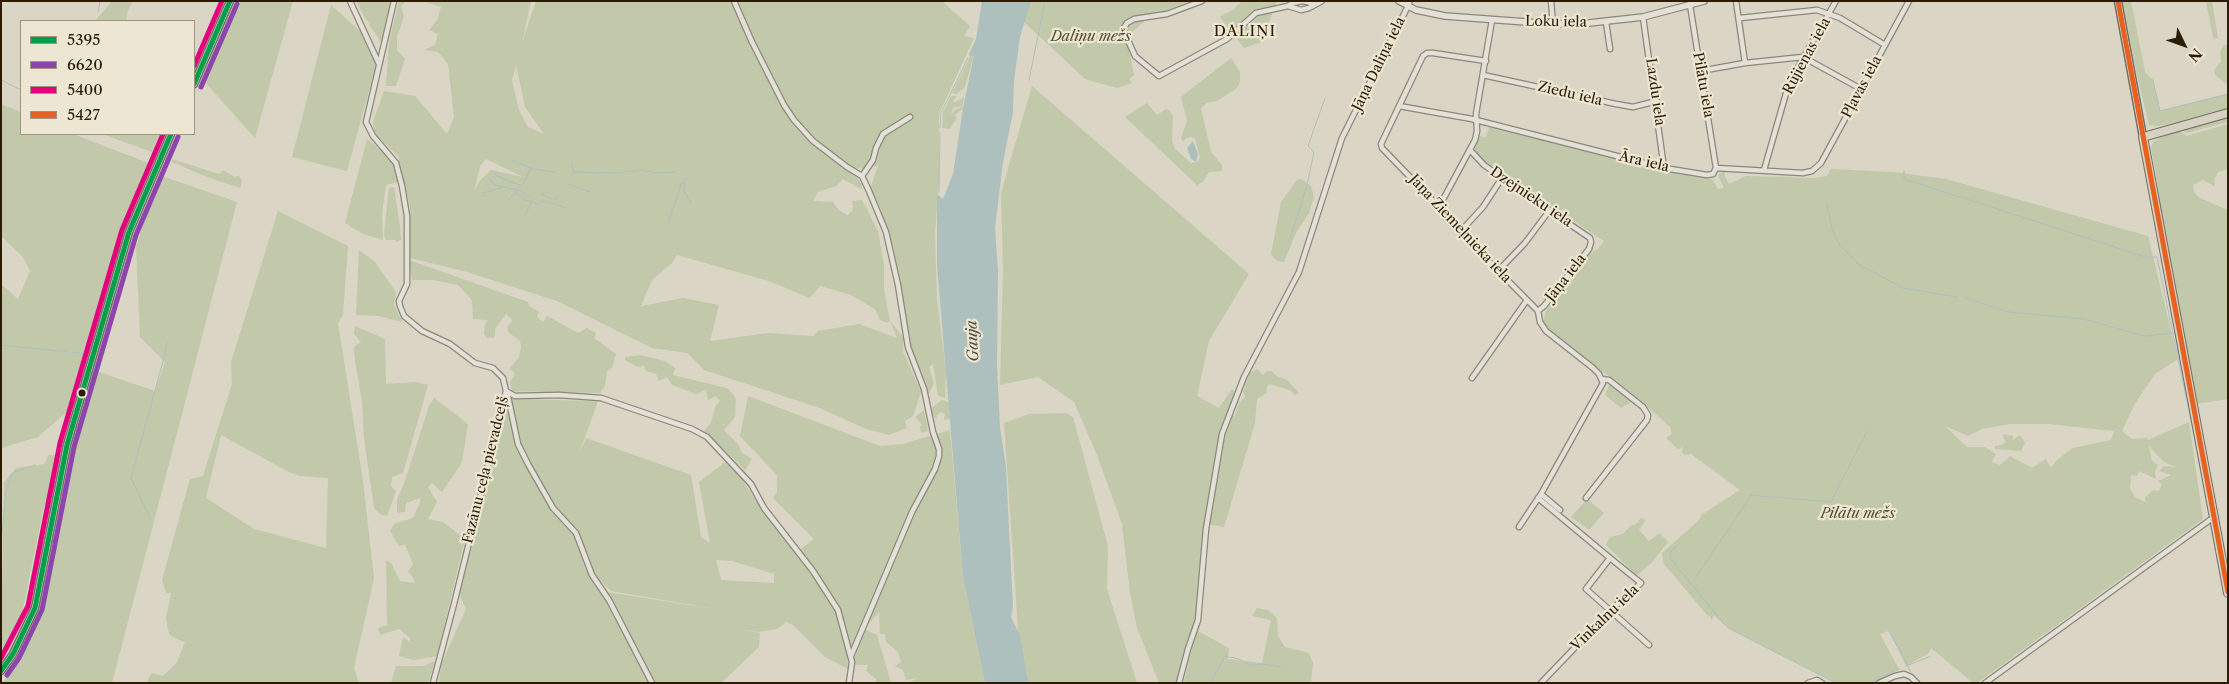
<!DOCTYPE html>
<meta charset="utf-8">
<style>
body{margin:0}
#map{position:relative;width:2229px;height:684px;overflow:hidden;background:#dad5c4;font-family:"Libre Caslon Text",serif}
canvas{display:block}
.frame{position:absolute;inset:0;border:2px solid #2c1c03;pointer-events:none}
.legend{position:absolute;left:20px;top:20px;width:175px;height:115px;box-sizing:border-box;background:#ede6d3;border:1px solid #a09580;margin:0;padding:6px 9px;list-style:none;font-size:15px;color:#2c1c03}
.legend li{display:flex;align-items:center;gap:10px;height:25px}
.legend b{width:25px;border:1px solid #a09580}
.north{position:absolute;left:2159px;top:20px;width:50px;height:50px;-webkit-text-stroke:4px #ede6d3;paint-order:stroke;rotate:132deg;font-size:14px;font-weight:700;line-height:20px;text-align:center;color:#2c1c03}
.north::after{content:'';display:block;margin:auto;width:18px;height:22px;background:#2c1c03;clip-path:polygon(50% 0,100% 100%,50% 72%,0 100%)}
</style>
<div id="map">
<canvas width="2229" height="684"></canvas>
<div class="frame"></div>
<ul class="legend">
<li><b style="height:6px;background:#029f4d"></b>5395</li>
<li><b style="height:6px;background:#8e44ad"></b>6620</li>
<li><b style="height:6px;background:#e5007d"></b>5400</li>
<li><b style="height:6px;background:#e86120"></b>5427</li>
</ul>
<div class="north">N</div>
</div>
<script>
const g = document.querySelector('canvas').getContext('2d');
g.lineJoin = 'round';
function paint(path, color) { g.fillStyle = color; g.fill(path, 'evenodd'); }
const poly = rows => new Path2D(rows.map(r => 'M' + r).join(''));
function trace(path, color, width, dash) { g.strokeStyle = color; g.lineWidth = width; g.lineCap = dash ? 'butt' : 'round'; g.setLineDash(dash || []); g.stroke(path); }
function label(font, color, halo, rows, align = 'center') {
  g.font = font + ' "Libre Caslon Text",serif'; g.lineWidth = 4.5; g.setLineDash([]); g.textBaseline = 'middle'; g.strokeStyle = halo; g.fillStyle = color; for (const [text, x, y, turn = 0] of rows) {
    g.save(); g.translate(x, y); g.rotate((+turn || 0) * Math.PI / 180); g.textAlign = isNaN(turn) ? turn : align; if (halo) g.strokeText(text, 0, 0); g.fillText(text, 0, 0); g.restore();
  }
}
paint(poly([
 [112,1,133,1,128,10,126,21,95,21],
 [237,1,293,1,255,138,203,80],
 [356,1,391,1,382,44,364,16],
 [399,1,405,1,401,7,404,16,397,37,397,50,405,59,396,86,386,86,389,42],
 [422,1,531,1,522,43,536,1,942,1,970,26,964,36,974,38,939,114,939,182,935,235,937,299,946,371,945,398,938,396,933,364,929,367,934,384,927,397,921,371,909,355,893,250,880,207,870,189,878,166,853,169,862,186,861,189,843,179,836,186,818,192,813,201,832,202,838,210,847,216,853,210,852,201,862,200,878,231,884,266,884,290,890,321,903,337,903,352,921,392,913,416,905,421,907,428,889,435,866,429,820,408,704,370,687,353,652,348,557,301,467,272,410,258,410,207,398,156,374,133,373,122,384,91,415,96,447,134,454,117,448,64,438,52,424,50,435,45,438,34,429,30,437,20,441,7],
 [516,65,525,107,544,134,528,127,519,110,512,81],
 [486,159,523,177,491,170,481,179,474,191,480,166],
 [677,255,769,281,810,298,820,286,851,295,875,309,880,320,887,323,890,321,897,338,859,324,818,331,813,336,768,333,710,341,719,305,683,298,641,306,652,280,672,263],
 [1030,1,1190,1,1149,17,1131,33,1127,41,1134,75,1129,79,1132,83,1117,88,1085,79,1023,21],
 [1242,1,1277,1,1261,42,1244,48,1220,17,1234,9],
 [2123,1,2131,1,2145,72,2153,80,2160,111,2228,94,2228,110,2181,123,2157,126,2149,125,2136,71],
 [2206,1,2212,1,2218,39,2213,38],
 [331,5,360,31,376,65,347,171,292,157],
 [2224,45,2228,45,2228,85,2215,75,2214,70,2221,62,2220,52],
 [974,55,965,87,957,94,952,93,970,57],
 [1231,58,1240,72,1240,82,1237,88,1217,101,1206,103,1201,109,1211,152,1222,165,1222,171,1209,172,1203,182,1197,185,1125,117,1147,103,1157,115,1166,109,1170,111,1173,116,1172,141,1175,149,1191,163,1197,162,1200,158,1195,139,1192,137,1186,138,1183,142,1181,138,1187,121,1181,97],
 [1032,86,1249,274,1209,341,1197,396,1219,408,1232,389,1237,393,1226,414,1235,416,1239,403,1245,397,1243,391,1246,387,1245,385,1250,373,1257,369,1263,375,1267,371,1271,371,1277,376,1287,380,1299,393,1295,395,1290,390,1269,384,1267,386,1267,393,1257,399,1255,423,1224,527,1206,524,1195,619,1177,683,1159,683,1137,628,1130,593,1122,524,1097,455,1074,402,1038,377,1000,385,1003,270,1001,193],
 [951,96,957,96,953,101,954,103,964,97,963,105,953,108,951,115,954,111,963,106,963,108,954,116,957,117,950,129,942,128,943,112],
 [1,104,21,112,21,134,73,134,151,164,129,219,76,404,38,437,1,448,1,284,18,299,30,271,23,257,1,236],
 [2228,118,2228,122,2187,133,2182,130],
 [2228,124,2228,169,2218,172,2214,180,2215,186,2203,180,2193,185,2194,192,2200,198,2228,210,2228,399,2196,404,2159,201,2159,194,2151,148,2153,142,2166,134,2179,131,2187,136],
 [1489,127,1663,169,1712,179,1718,189,1724,188,1718,175,1725,170,1725,177,1729,184,1746,176,1815,178,1827,176,1831,169,1893,172,1946,179,2148,236,2178,359,2155,374,2134,405,2122,431,2132,439,2147,438,2148,440,2189,422,2203,519,1977,683,1973,683,1931,648,1929,653,1906,666,1889,631,1880,634,1899,669,1870,683,1836,683,1728,628,1714,615,1711,621,1711,617,1707,615,1664,564,1662,553,1700,519,1701,515,1740,490,1691,454,1685,455,1682,453,1683,447,1678,449,1667,439,1667,437,1672,434,1670,427,1634,395,1555,336,1543,325,1545,313,1557,292,1571,284,1570,276,1582,258,1598,249,1604,241,1484,163,1475,154,1475,148,1479,136,1486,137],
 [2010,424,2049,424,2114,431,2111,440,2073,448,2057,460,2051,468,2046,459,2032,468,2010,456,2000,465,1992,462,1996,454,1985,447,1967,447,1945,426,1968,436,1982,429],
 [2149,446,2164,462,2176,467,2164,466,2159,471,2171,475,2158,481,2162,484,2159,491,2153,490,2145,497,2145,502,2135,497,2130,489,2131,475,2137,476,2139,471,2156,479,2155,471,2158,465,2152,461],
 [102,134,159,134,152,152],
 [367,139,394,161,398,182,386,185,382,214,383,240,363,234,345,223],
 [172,159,219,174,223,170,235,177,239,175,242,182,240,188,207,177,172,162],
 [159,175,237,202,112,683,3,683,43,614,71,456,93,370,155,391,165,362,140,337,136,247],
 [1301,179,1311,186,1314,197,1309,213,1296,233,1284,262,1277,261,1271,254,1281,202,1297,180],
 [394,187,400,227,401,240,397,242,395,240,386,240,384,235,388,196,389,188],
 [278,211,348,246,343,315,338,323,363,481,374,578,354,668,359,683,148,683,148,679,152,673,163,676,177,662,185,642,176,639,169,634,166,618,171,593,166,593,162,580,190,479,203,476,232,384,231,362],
 [221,435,289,472,300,476,328,478,326,548,254,529,206,498],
 [359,250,375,262,396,292,394,305,402,322,379,316,356,315],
 [409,260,528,302,529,306,539,312,537,317,543,322,547,316,578,333,587,328,596,333,594,338,616,354,612,368,607,371,605,386,600,393,512,391,510,382,515,374,510,368,519,357,521,347,520,341,508,332,507,327,513,320,506,314,495,329,495,337,487,338,484,334,485,324,488,320,473,319,472,300,458,285,433,280,412,280],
 [355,326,385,339,386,384,416,382,428,385,403,473,392,477,391,486,396,491,387,516,381,515,374,508,364,438,362,401,355,360,354,347,361,342,354,334],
 [640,355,665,361,675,368,673,375,727,388,733,394,736,399,735,417,724,430,738,444,742,453,752,459,745,470,704,431,711,423,715,407,720,401,716,396,708,400,706,390,696,394,672,385,667,377,659,381,656,374,646,371,644,366,638,367,625,360,625,357],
 [1610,383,1632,401,1621,408,1605,395],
 [748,396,880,446,903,444,950,430,963,577,985,683,908,683,918,678,906,680,903,670,895,666,901,662,898,652,886,642,885,634,880,634,879,612,864,629,877,635,891,683,876,683,876,679,866,671,868,665,856,665,854,660,858,646,847,644,848,669,825,657,793,625,786,622,777,629,759,632,740,629,760,633,759,647,721,683,439,683,441,665,466,609,459,594,476,521,507,406,517,444,553,511,575,535,585,568,601,591,727,611,611,591,594,575,577,532,552,503,519,443,509,401,512,399,598,401,579,454,586,438,691,475,701,537,710,543,699,482,729,459,761,509,798,551,814,539,773,498,777,492,777,475,740,436],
 [716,560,732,561,774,574,774,583,721,580],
 [434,398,468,424,462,462,453,476,442,492,432,483,428,487,437,502,428,519,443,522,465,539,437,656,414,660,399,656,403,637,410,642,410,638,399,629,380,635,378,628,387,625,386,560,392,564,400,581,415,583,413,577,408,572,413,564,405,544,399,546,390,531,394,524,413,518,420,503,420,498,406,503,405,512,397,513,397,500,405,481,429,406],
 [942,400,949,402,950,419,944,420,945,414,941,412,937,415,936,419,929,410],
 [924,410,928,431,921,433,920,427,922,424,915,417],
 [1066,413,1073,417,1108,546,1107,589,1137,683,1024,683,1020,659,1004,423,1029,414],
 [2004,434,2013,436,2013,440,2020,435,2025,443,2021,451,1995,449,1995,446,2002,445,2006,441,2002,436],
 [48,455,56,455,49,493,44,506,22,614,10,651,5,650,1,645,4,482,16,468,45,464],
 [1587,499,1604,513,1589,530,1571,517],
 [1641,518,1646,520,1639,530,1649,541,1660,533,1668,542,1654,560,1637,576,1606,545,1610,537,1623,534,1631,525,1635,525],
 [1257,608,1268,610,1277,618,1278,636,1285,647,1309,653,1313,663,1311,683,1184,683,1196,630,1229,648,1228,659,1262,663,1271,620,1252,616],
 [435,661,428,683,391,683,396,666,423,666]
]), '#c1c9aa');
paint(poly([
 [982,1,1031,1,1020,37,1014,81,1013,112,1003,162,995,228,998,271,997,366,1000,427,1006,467,1008,509,1013,606,1011,617,1020,635,1028,683,985,683,963,577,937,265,937,199,938,195,943,199,953,174,963,108,974,55,970,57,969,54,976,39],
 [1193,141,1198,154,1196,162,1191,159,1187,148]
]), '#aec0be');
trace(poly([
 [98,12,100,1],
 [1,80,21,90],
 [1029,80,1045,1],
 [2153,80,2160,111,2228,94],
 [940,128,941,113,968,58],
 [512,160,533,169,555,172],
 [572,164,573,172,575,172,616,173,641,170,656,173,675,172],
 [1904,171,1904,179,2146,257,2157,257,2202,473],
 [494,172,497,176,522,186,531,168],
 [488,177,495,185,521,191,530,196],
 [685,183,684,191,691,202],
 [568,184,590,192],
 [939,192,940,132],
 [483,193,501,188],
 [516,193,523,199,538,204,545,201,566,208],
 [542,194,553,200],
 [509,200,519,187],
 [554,200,559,196],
 [832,202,838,210,847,216],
 [1827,204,1832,228,1839,244,1858,264,1903,288,1957,297],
 [526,214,531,202],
 [668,224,681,184,685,182,688,178],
 [1289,242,1307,185,1314,152,1308,146,1325,98],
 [1966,298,2008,312,2083,319,2145,336,2173,333],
 [1,345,88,354],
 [151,520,131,478,165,354,167,341],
 [1,543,6,491,12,473,35,465],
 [1677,545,1670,553,1670,558,1724,624],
 [1696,577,1751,495,1831,502,1867,431],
 [1728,628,1836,683],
 [1889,631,1911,672],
 [1906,666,1931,656],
 [1211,682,1225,656,1239,659,1250,665,1263,664,1281,667],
 [1870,683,1899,669]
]), '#aec0be', 1);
const minor = poly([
 [350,1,379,64],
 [394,1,366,122,373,136,396,163,402,186,407,216,407,284,399,301,400,306,404,316,422,331,450,344,475,363,493,368,503,378,506,391,454,604,433,683],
 [734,1,752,42,784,105,794,120,813,141,847,167,862,176,869,191,886,232,898,285,908,347,924,389,933,432,939,449,939,456,935,469,912,512,851,656],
 [1202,1,1167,14,1134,19,1127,23,1123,29,1135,56,1159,76,1227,39,1256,13,1288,6],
 [1302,1,1293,3,1288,6,1301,10,1309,8,1322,1],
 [1303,1,1316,4],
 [1551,1,1553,24],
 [1736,1,1745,63],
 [1690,5,1716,168],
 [1643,17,1664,168],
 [1740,18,1817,10,1840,18,1885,45],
 [1606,22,1610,49],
 [1486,61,1433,53,1427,53,1423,56,1381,144,1382,148,1439,207,1446,218,1538,311],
 [1700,71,1745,63,1803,57,1861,89],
 [1483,75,1616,104,1633,107,1657,101],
 [1399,106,1472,119,1664,168,1707,175,1713,174,1716,168,1803,173,1812,171,1821,163,1909,1],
 [1470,150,1484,165,1502,178,1590,238,1591,242,1589,249,1544,306,1538,311],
 [1764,170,1789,83,1836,1],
 [862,176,873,160,876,148,883,134,910,117],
 [1439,207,1475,140,1477,131,1476,114,1492,20],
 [1460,232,1483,207,1502,178],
 [1498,271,1525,243,1549,211],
 [1472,378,1527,300],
 [506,391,515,396,559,395,601,398,692,429,707,437,751,484,764,508,813,571,838,610,852,662,849,683],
 [507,392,518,444,528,464,553,508,576,533,592,575,609,600,652,683],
 [1541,494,1560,510],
 [1538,498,1610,558,1586,589,1649,645],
 [1586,498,1647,420,1648,415,1643,407,1609,380,1602,379],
 [1519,527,1541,494,1603,383,1599,374,1593,368,1546,331,1540,322,1538,311],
 [1179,683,1188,649,1198,620,1206,529,1222,434,1244,377,1299,272,1342,138,1408,6,1398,1],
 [1541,683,1610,611,1641,583,1610,558],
 [1808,683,1817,680,1822,683],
 [1879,683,1895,676,1904,674,1911,677,1917,683],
 [1985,683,2214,517]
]);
const tertiary = poly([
 [1409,1,1408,6,1416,10,1445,16,1553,24,1589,23,1643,17,1704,1]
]);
const secondary = poly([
 [2118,1,2143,137],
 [194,84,230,1],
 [1,671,13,654,35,608,67,445,129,232,171,134]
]);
const trunk = poly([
 [2228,113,2143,137,2228,593]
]);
trace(minor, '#8c877a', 7);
trace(tertiary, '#8c877a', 8);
trace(secondary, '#736e61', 9);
trace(trunk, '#736e61', 10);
trace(minor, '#e3e0d8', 4.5);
trace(tertiary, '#e3e0d8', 5.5);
trace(secondary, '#e3e0d8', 6);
trace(trunk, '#d7d1c3', 8);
trace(poly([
 [194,84,230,1],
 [1,671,13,654,35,608,67,445,129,232,171,134]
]), '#029f4d', 5);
trace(poly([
 [201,87,237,4],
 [7,675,19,658,42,610,74,447,136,235,178,137]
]), '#8e44ad', 5);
trace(poly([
 [194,66,222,1],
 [1,658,28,606,60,443,122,230,163,134]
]), '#e5007d', 5);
trace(poly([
 [2118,1,2228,592]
]), '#e86120', 5);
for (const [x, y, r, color] of [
 [82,393,4.5,"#2c1c03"]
]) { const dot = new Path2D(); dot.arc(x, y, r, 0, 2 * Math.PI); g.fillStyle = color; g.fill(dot); trace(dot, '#ede6d3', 2); }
label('14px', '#2c1c03', '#ede6d3', [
 ["Loku iela",1556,22,1],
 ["Rūjienas iela",1807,56,-62],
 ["Jāņa Daliņa iela",1379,64,-64],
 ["Pilātu iela",1703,85,80],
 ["Pļavas iela",1862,87,-62],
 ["Lazdu iela",1655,92,82],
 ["Ziedu iela",1570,94,13],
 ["Āra iela",1644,162,13],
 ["Dzejnieku iela",1531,197,34],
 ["Jāņa Ziemeļnieka iela",1460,229,47],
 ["Jāņa iela",1566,278,-52],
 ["Fazānu ceļa pievadceļš",486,470,-76],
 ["Vīnkalnu iela",1605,618,-44]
]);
label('italic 14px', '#534d2f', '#ede6d3', [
 ["Daliņu mežs",1091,37],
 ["Pilātu mežs",1858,514]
]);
g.letterSpacing = '1px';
label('15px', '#2c1c03', '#ede6d3', [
 ["DALIŅI",1245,32]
]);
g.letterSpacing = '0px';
label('italic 15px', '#4d4a3a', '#ede6d3', [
 ["Gauja",973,341,-93]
]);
</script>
